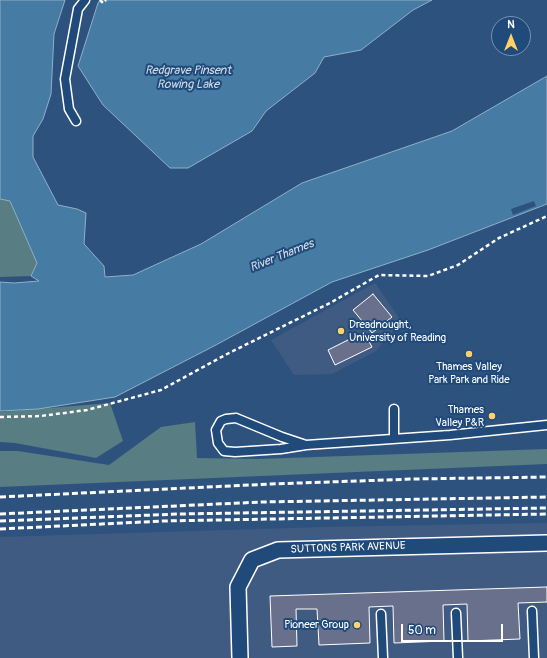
<!DOCTYPE html>
<style>
body{margin:0}
#map{position:relative;width:547px;height:658px;overflow:hidden;background:#2e527e;font-family:Pangolin,sans-serif}
canvas{display:block}
.north{position:absolute;left:491px;top:16px;width:40px;height:40px;box-sizing:border-box;background:#1f4a7a;border:1px solid #7992af;border-radius:50%;rotate:0deg;font-size:11px;font-weight:700;line-height:16px;text-align:center;color:#fff}
.north::after{content:'';display:block;margin:auto;width:14px;height:18px;background:#ffd166;clip-path:polygon(50% 0,100% 100%,50% 72%,0 100%)}
.scale{position:absolute;left:401px;top:624px;width:102px;height:18px;box-sizing:border-box;border:2px solid #fff;border-top:0;padding-left:5px;font-size:12px;line-height:14px;white-space:nowrap;color:#fff;-webkit-text-stroke:3px #1f4a7a;paint-order:stroke}
</style>
<div id="map">
<canvas width="547" height="658"></canvas>
<div class="north">N</div>
<div class="scale">50 m</div>
</div>
<script>
const g = document.querySelector('canvas').getContext('2d');
g.lineJoin = 'round';
function paint(path, color) { g.fillStyle = color; g.fill(path, 'evenodd'); }
const poly = rows => new Path2D(rows.map(r => 'M' + r).join(''));
function trace(path, color, width, dash) { g.strokeStyle = color; g.lineWidth = width; g.lineCap = dash ? 'butt' : 'round'; g.setLineDash(dash || []); g.stroke(path); }
function label(font, color, halo, rows, align = 'center') {
  g.font = font + ' Pangolin,sans-serif'; g.lineWidth = 4; g.setLineDash([]); g.textBaseline = 'middle'; g.strokeStyle = halo; g.fillStyle = color; for (const [text, x, y, turn = 0] of rows) {
    g.save(); g.translate(x, y); g.rotate((+turn || 0) * Math.PI / 180); g.textAlign = isNaN(turn) ? turn : align; if (halo) g.strokeText(text, 0, 0); g.fillText(text, 0, 0); g.restore();
  }
}
paint(poly([
 [375,283,401,321,376,351,332,374,294,375,271,340],
 [547,523,547,658,0,658,0,537,324,527]
]), '#405b82');
paint(poly([
 [0,199,10,201,37,263,31,276,0,277],
 [110,403,123,441,96,458,15,443,0,442,0,412],
 [195,422,197,458,258,459,547,449,547,464,0,487,0,451,18,451,109,465,161,427]
]), '#587d82');
const water = poly([
 [0,0,65,0,54,34,51,94,43,119,33,136,33,157,58,205,77,209,86,213,84,244,104,266,105,277,133,275,201,244,302,183,452,131,547,76,547,204,428,250,332,282,214,346,115,397,38,409,0,411,0,282,14,283,39,281,31,276,37,263,10,201,0,199,0,0],
 [100,0,432,0,413,10,361,50,324,57,315,73,266,111,252,131,188,168,170,168,103,105,78,66,98,3,100,0]
]);
paint(water, '#467ba3');
trace(water, '#90b0c8', 1);
paint(poly([
 [534,201,536,206,513,215,511,209]
]), '#2e527e');
const building = poly([
 [373,294,392,317,372,333,353,310,373,294],
 [364,332,372,347,335,365,328,350,364,332],
 [547,587,547,602,518,603,520,639,468,641,467,604,443,605,444,641,394,643,393,606,369,607,370,643,319,645,317,609,296,609,297,646,272,647,270,596,547,587]
]);
paint(building, '#69708c');
trace(building, '#fff', 1);
const lane = poly([
 [76,121,69,109,65,79,78,9,85,0],
 [394,409,394,439],
 [236,418,282,437,306,445,281,449,235,452,224,451,218,443,216,430,221,421,226,419,236,418],
 [306,445,450,435,547,425],
 [532,611,534,658],
 [456,613,458,658],
 [381,614,383,658]
]);
const street = poly([
 [240,658,238,587,252,560,278,550,547,543]
]);
trace(lane, '#fff', 11);
trace(street, '#fff', 18);
trace(poly([
 [100,0,103,3,106,0],
 [0,417,41,416,87,410,161,390,227,354,330,303,379,275,428,276,458,265,499,238,547,216]
]), '#fff', 2.5, [4, 3]);
trace(lane, '#1f4a7a', 8);
trace(street, '#1f4a7a', 15);
trace(poly([
 [0,497,271,484,414,479,547,477],
 [0,514,262,502,547,497],
 [0,521,179,514,547,508],
 [0,529,163,521,547,514]
]), '#fff', 3, [6, 3]);
for (const [x, y, r, color] of [
 [341,331,4,"#ffd166"],
 [469,354,4,"#ffd166"],
 [492,416,4,"#ffd166"],
 [357,625,4,"#ffd166"]
]) { const dot = new Path2D(); dot.arc(x, y, r, 0, 2 * Math.PI); g.fillStyle = color; g.fill(dot); trace(dot, '#1f4a7a', 1.5); }
label('11px', '#fff', '#1f4a7a', [
 ["Dreadnought,",349,325,"left"],
 ["University of Reading",349,338,"left"],
 ["Thames Valley",469,367,"center"],
 ["Park Park and Ride",469,380,"center"],
 ["Thames",484,410],
 ["Valley P&R",484,423],
 ["Pioneer Group",349,625]
], 'right');
label('11px', '#fff', '#1f4a7a', [
 ["SUTTONS PARK AVENUE",348,548,-2]
]);
label('italic 12px', '#d1dee8', '#1f4a7a', [
 ["Redgrave Pinsent",188,71],
 ["Rowing Lake",188,85],
 ["River Thames",282,256,-22]
]);
</script>
